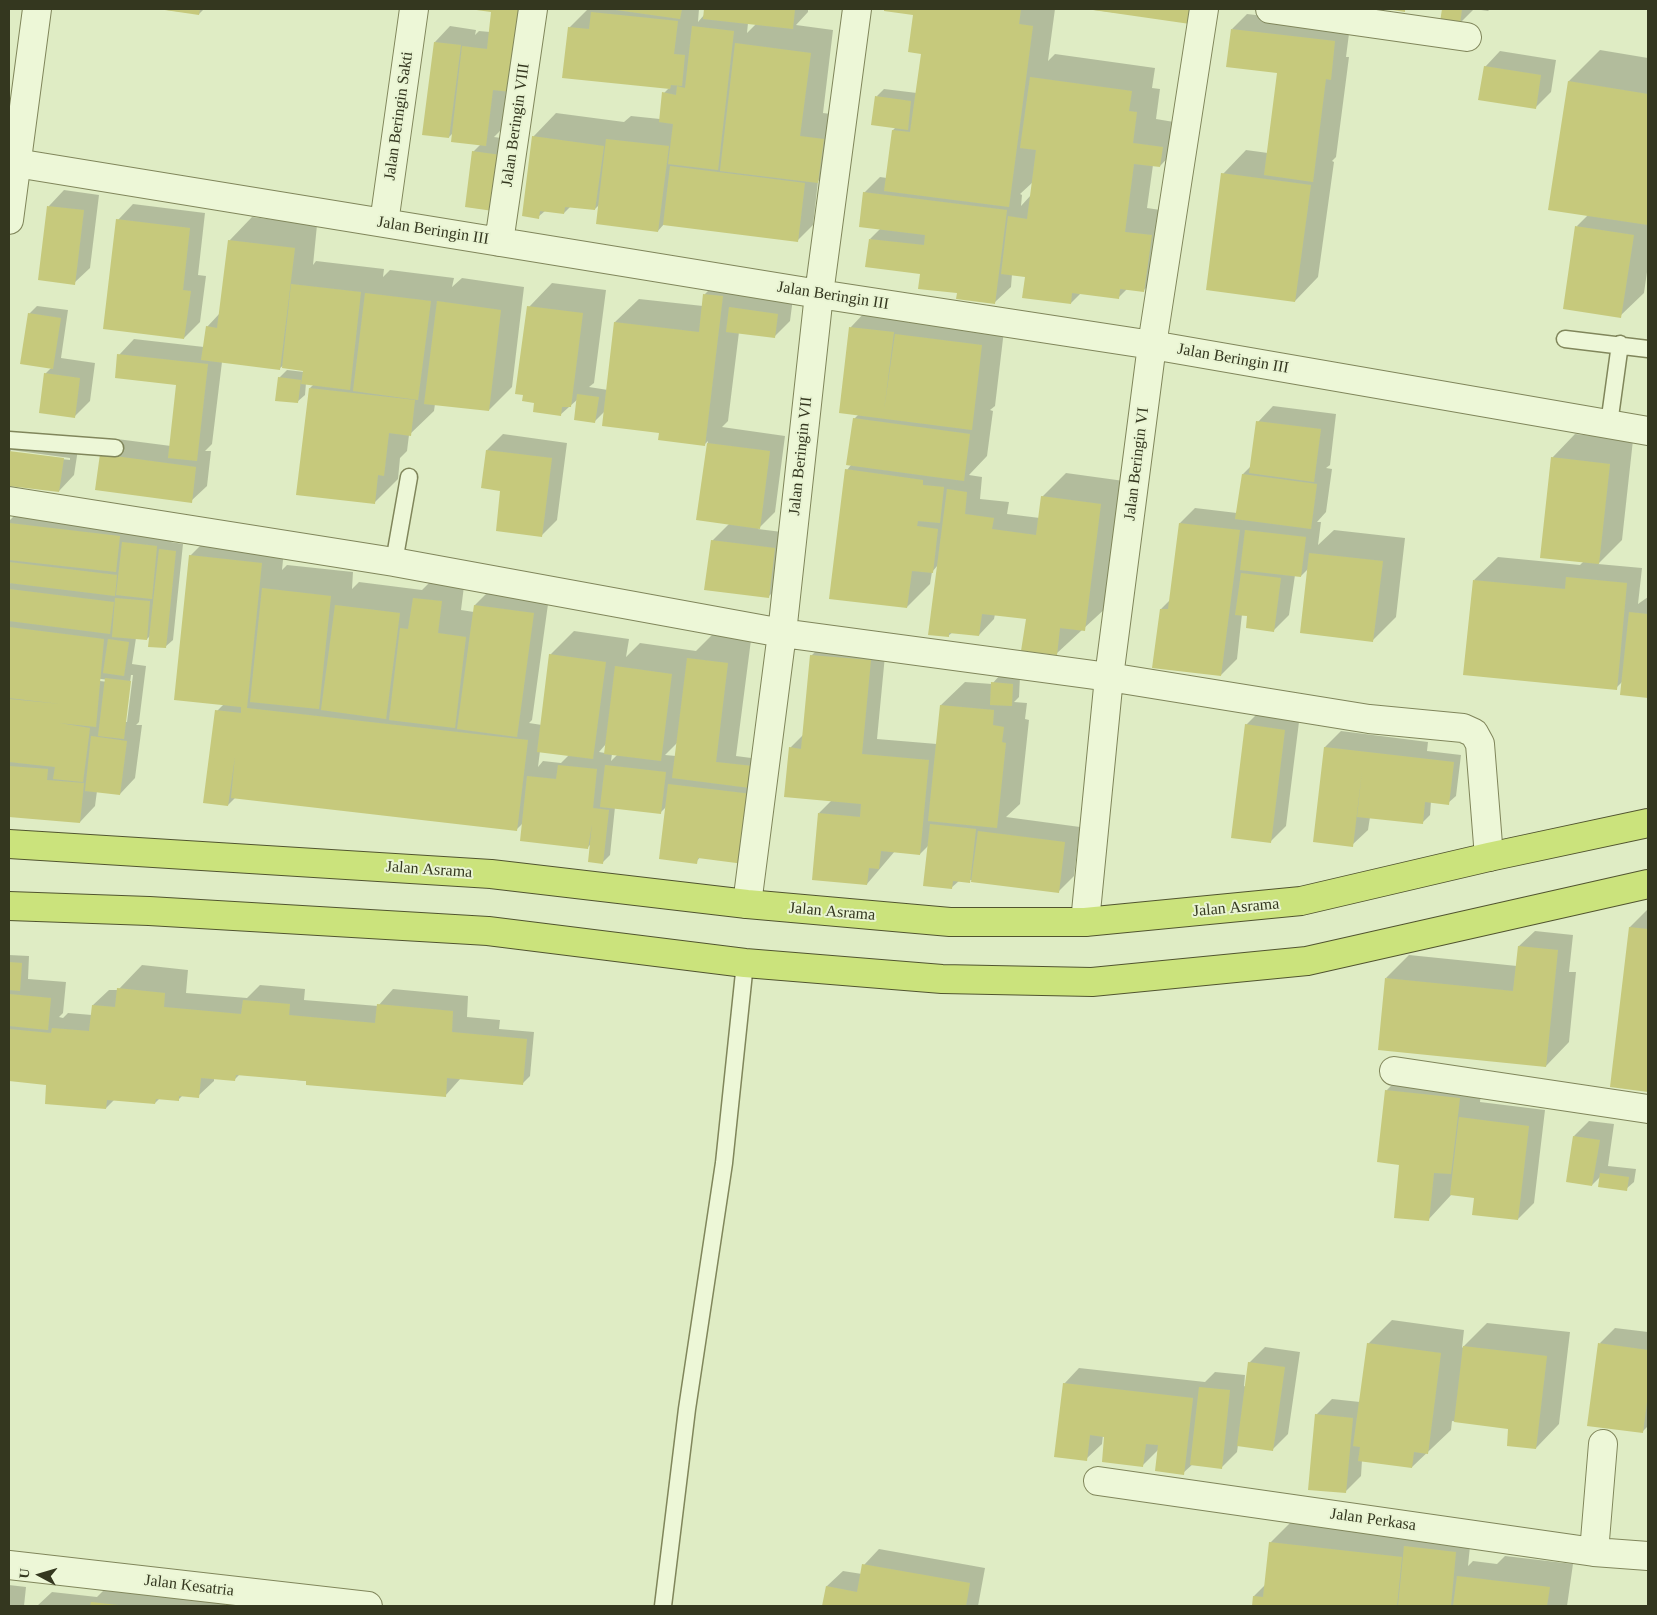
<!DOCTYPE html>
<style>
body{margin:0}
#map{position:relative;width:1657px;height:1615px;overflow:hidden;background:#dfecc4;font-family:"Times New Roman",serif}
canvas{display:block}
.frame{position:absolute;inset:0;border:10px solid #34371f;pointer-events:none}
.north{position:absolute;left:15px;top:1550px;width:50px;height:50px;-webkit-text-stroke:4px #e9f4d3;paint-order:stroke;rotate:276deg;font-size:14px;font-weight:700;line-height:20px;text-align:center;color:#34371f}
.north::after{content:'';display:block;margin:auto;width:18px;height:22px;background:#34371f;clip-path:polygon(50% 0,100% 100%,50% 72%,0 100%)}
</style>
<div id="map">
<canvas width="1657" height="1615"></canvas>
<div class="frame"></div>
<div class="north">U</div>
</div>
<script>
const g = document.querySelector('canvas').getContext('2d');
g.lineJoin = 'round';
function paint(path, color) { g.fillStyle = color; g.fill(path, 'evenodd'); }
const poly = rows => new Path2D(rows.map(r => 'M' + r).join(''));
function trace(path, color, width, dash) { g.strokeStyle = color; g.lineWidth = width; g.lineCap = dash ? 'butt' : 'round'; g.setLineDash(dash || []); g.stroke(path); }
function label(font, color, halo, rows, align = 'center') {
  g.font = font + ' "Times New Roman",serif'; g.lineWidth = 4; g.setLineDash([]); g.textBaseline = 'middle'; g.strokeStyle = halo; g.fillStyle = color; for (const [text, x, y, turn = 0] of rows) {
    g.save(); g.translate(x, y); g.rotate((+turn || 0) * Math.PI / 180); g.textAlign = isNaN(turn) ? turn : align; if (halo) g.strokeText(text, 0, 0); g.fillText(text, 0, 0); g.restore();
  }
}
paint(poly([
 [158,9,204,9,199,14],
 [470,9,526,9,506,91,502,129,494,137,516,140,508,194,473,152,481,144,454,132,449,137,435,42,450,26,476,30,475,35,479,31,490,32,494,11],
 [588,9,699,9,698,22,704,15,705,9,808,9,808,12,796,25,833,30,823,113,847,116,841,159,818,181,813,225,797,241,664,224,658,231,600,204,595,209,571,206,564,213,545,211,538,217,533,137,556,113,624,122,631,116,660,119,664,93,669,88,569,28],
 [748,23,756,24,747,33],
 [885,9,1055,9,1048,61,1055,54,1155,68,1152,88,1160,89,1156,119,1186,124,1183,142,1160,166,1153,165,1147,208,1174,212,1167,267,1143,291,1127,289,1118,298,1081,293,1071,303,1026,276,1012,274,1011,287,995,302,921,273,870,239,880,229,864,193,880,177,887,178,893,130,896,127,877,96,884,89,917,93,922,53,914,14],
 [1033,182,1031,195,1021,206,1022,195,1020,194],
 [1086,9,1211,9,1197,23],
 [1443,9,1490,9,1488,11,1474,9,1460,23,1442,21],
 [1247,14,1350,26,1346,57,1349,57,1336,157,1332,161,1334,162,1318,277,1295,301,1223,174,1246,150,1268,153,1280,73,1232,29],
 [1600,50,1648,58,1648,265,1644,293,1620,316,1577,226,1588,215,1569,81],
 [1500,51,1556,60,1551,92,1535,108,1485,67],
 [64,190,99,195,90,268,74,283,39,279,49,206],
 [133,204,205,213,198,275,206,276,200,322,184,338,118,220],
 [252,217,317,225,313,265,316,261,384,269,383,277,390,270,454,278,452,287,462,278,524,287,512,387,489,410,435,404,434,411,409,435,407,451,400,458,398,479,374,503,310,388,314,384,306,383,305,395,297,402,279,378,287,370,304,372,304,369,284,365,280,368,222,362,212,444,205,451,211,451,207,486,191,501,101,455,117,439,171,446,178,384,119,355,134,339,204,347,207,327,220,313,229,241],
 [728,271,793,298,790,321,774,337,739,332,728,421,722,427,785,436,775,512,758,529,790,533,784,581,768,597,712,541,729,524,698,519,708,441,705,444,660,432,605,411,595,421,578,399,560,415,535,402,529,307,552,283,606,290,594,383,589,387,608,390,615,322,639,299,703,306,705,294],
 [37,306,68,310,61,358,95,363,90,401,74,417,45,374,52,367,29,314],
 [866,311,909,316,908,323,920,311,1005,322,995,406,990,410,993,411,987,456,969,475,982,477,980,499,1009,502,1007,514,1040,518,1042,497,1066,473,1124,481,1108,606,1056,654,1027,618,995,614,994,619,979,635,953,632,948,636,938,565,932,572,930,584,907,607,847,470,851,465,854,419,859,414,841,412,851,327],
 [1273,406,1336,414,1330,465,1326,468,1332,469,1326,512,1317,522,1321,522,1318,545,1334,530,1405,538,1396,617,1372,641,1309,568,1301,576,1295,575,1289,615,1274,630,1248,615,1242,614,1237,659,1221,675,1161,609,1170,600,1180,523,1195,508,1237,513,1243,474,1252,465,1258,422],
 [503,434,567,443,557,520,542,535,502,489,482,487,487,450],
 [1575,434,1633,440,1622,540,1598,564,1642,568,1638,604,1648,597,1648,697,1621,694,1622,682,1616,688,1474,580,1498,557,1580,565,1584,561,1552,458],
 [9,441,79,443,74,475,59,491,9,485],
 [11,450,70,458,70,460,11,453],
 [23,507,172,531,171,542,183,544,173,640,165,647,151,635,147,639,136,638,132,664,146,666,139,722,136,725,142,725,135,778,120,794,97,791,95,806,80,822,9,815,9,585,11,582,9,582,9,521],
 [131,675,133,675,127,722,125,722],
 [77,676,109,680,108,682,77,678],
 [214,532,285,540,282,570,287,565,353,572,352,589,359,582,422,590,437,575,465,578,461,610,474,612,475,605,491,589,549,597,532,720,529,723,542,725,550,655,574,631,629,639,626,657,640,643,696,651,712,635,751,640,736,756,759,759,767,779,696,862,666,807,660,813,615,807,610,855,603,862,591,844,588,847,523,823,517,829,236,797,228,805,217,711,224,704,190,556],
 [677,743,676,756,665,755],
 [606,744,605,753,599,752],
 [540,751,569,755,561,763,543,761,538,767],
 [612,754,617,755,611,761],
 [827,640,886,645,877,739,937,744,941,705,965,682,992,684,1000,675,1020,677,1019,697,1014,702,1027,703,1025,719,1029,720,1020,804,1006,817,1080,827,1074,876,1058,892,971,880,959,881,951,888,929,845,920,854,895,851,867,884,819,813,832,800,790,748,804,734,811,656],
 [1262,709,1300,714,1286,826,1270,842,1246,725],
 [1341,731,1428,742,1427,751,1461,755,1456,796,1448,803,1431,801,1430,815,1422,823,1370,817,1368,830,1352,845,1314,841,1325,747],
 [1648,909,1648,1090,1611,1086,1630,927],
 [1535,931,1573,935,1569,972,1576,972,1569,1042,1546,1066,1386,978,1409,955,1517,966,1519,946],
 [9,955,29,956,28,979,66,982,63,1013,59,1017,63,1018,68,1013,92,1015,93,1005,109,990,118,990,142,965,188,970,186,993,247,998,260,985,305,989,304,1000,378,1006,393,989,468,996,467,1017,500,1020,499,1029,534,1032,530,1076,523,1083,461,1078,445,1096,240,1074,235,1079,214,1077,214,1081,198,1096,183,1095,178,1100,160,1098,155,1103,115,1099,106,1108,47,1084,9,1080],
 [1409,1067,1483,1075,1480,1102,1545,1110,1534,1203,1518,1219,1475,1197,1452,1194,1428,1220,1401,1163,1386,1091],
 [1589,1121,1614,1124,1608,1166,1636,1169,1634,1182,1626,1189,1601,1176,1592,1185,1574,1136],
 [1392,1320,1464,1330,1462,1348,1487,1323,1570,1332,1559,1424,1536,1448,1510,1428,1452,1421,1451,1430,1412,1467,1362,1460,1361,1476,1345,1492,1316,1415,1332,1399,1360,1402,1368,1344],
 [1615,1328,1648,1332,1648,1426,1643,1431,1600,1343],
 [1265,1347,1300,1352,1288,1434,1272,1450,1238,1445,1237,1452,1221,1468,1193,1464,1183,1473,1159,1449,1142,1466,1103,1435,1102,1444,1086,1459,1064,1384,1079,1368,1205,1382,1215,1372,1245,1375,1244,1386,1246,1387,1249,1363],
 [1294,1519,1471,1536,1468,1566,1473,1561,1497,1564,1505,1556,1573,1564,1567,1606,1253,1606,1254,1596,1265,1585,1270,1543],
 [879,1549,985,1568,978,1606,823,1606,827,1586,843,1571,862,1574,864,1565],
 [123,1571,228,1585,225,1606,37,1606,52,1592,97,1597],
 [9,1585,26,1587,24,1606,9,1606]
]), '#0003');
paint(poly([
 [158,9,200,9,199,15],
 [469,9,520,9,511,92,493,90,486,146,451,142,462,46,487,49,491,12],
 [609,9,682,9,680,19],
 [704,9,795,9,793,29,703,19],
 [884,9,1021,9,1019,24,1033,26,1009,207,884,191,892,130,910,132,921,54,908,52,913,15,884,11],
 [1086,9,1199,9,1197,25],
 [1387,9,1405,9,1405,12],
 [1442,9,1462,9,1460,24,1440,22],
 [591,12,678,21,674,54,685,55,682,86,671,85,670,89,562,78,568,27,589,29],
 [692,26,734,31,718,170,668,164,673,124,659,122,662,92,676,95,677,86,685,88],
 [1231,29,1335,41,1331,80,1326,79,1313,182,1264,175,1277,73,1226,67],
 [434,42,461,45,449,138,422,135],
 [735,43,811,53,800,136,824,139,818,183,720,171],
 [1484,66,1541,75,1536,109,1478,100],
 [1030,77,1132,91,1129,111,1137,112,1133,143,1163,147,1160,167,1134,164,1125,232,1152,235,1144,292,1120,289,1119,299,1072,293,1071,304,1022,298,1025,277,1001,274,1008,216,1027,219,1036,150,1020,148],
 [1568,81,1648,94,1648,225,1548,210],
 [875,96,911,101,908,130,871,125],
 [532,136,604,146,595,210,565,207,564,214,540,211,539,219,522,216],
 [606,139,669,146,658,232,596,224],
 [472,151,501,155,493,211,465,207],
 [670,166,805,183,798,242,663,225],
 [1221,173,1311,185,1295,302,1206,290],
 [863,192,1007,210,995,304,956,299,957,293,918,289,920,274,865,267,869,239,924,245,925,235,859,227],
 [47,206,84,210,75,285,38,280],
 [116,219,190,228,183,290,191,291,184,339,103,329],
 [1575,226,1634,235,1621,318,1563,309],
 [228,240,295,248,280,370,201,360,206,326,217,328],
 [291,284,361,292,350,390,301,384,303,371,282,368],
 [365,293,431,301,418,400,353,391],
 [703,294,723,296,705,446,658,440,659,433,602,426,614,322,699,332],
 [437,301,501,310,489,411,424,404],
 [527,306,583,313,571,407,562,407,561,416,533,412,534,403,522,401,523,395,515,394],
 [729,307,778,314,775,338,726,332],
 [28,313,61,318,53,369,20,364],
 [849,327,894,332,884,410,895,334,982,345,972,430,839,413],
 [117,354,208,364,197,461,168,458,176,385,115,378],
 [44,373,80,378,75,418,39,413],
 [278,377,301,380,298,403,275,401],
 [309,388,415,400,411,436,389,433,384,476,378,475,375,504,296,495],
 [577,394,599,397,595,423,574,420],
 [853,418,970,434,964,481,846,465],
 [1256,421,1321,429,1314,482,1249,473],
 [707,443,770,451,760,529,696,520],
 [486,450,552,458,542,537,496,531,500,491,481,488],
 [9,451,64,458,59,492,9,486],
 [100,454,196,467,192,503,95,490],
 [1551,457,1610,464,1599,564,1540,558],
 [845,469,923,480,923,485,944,487,940,523,918,521,917,526,938,529,933,573,912,571,907,608,829,599],
 [1242,474,1317,484,1311,529,1235,519],
 [947,489,967,492,965,514,994,518,992,529,1036,535,1041,496,1101,504,1085,631,1060,628,1057,655,1021,651,1026,619,982,614,979,636,949,633,949,637,928,635],
 [9,523,120,536,116,572,9,560],
 [1179,523,1240,530,1221,676,1152,668,1160,609,1168,609],
 [1245,530,1306,537,1301,577,1240,570],
 [711,540,775,548,769,598,704,590],
 [122,542,157,546,152,599,116,595],
 [159,549,176,551,166,648,148,647],
 [1309,553,1383,561,1373,642,1300,633],
 [189,555,262,563,247,708,528,740,517,831,231,798,235,756,228,806,203,803,215,710,241,713,241,707,174,700],
 [9,562,117,575,115,596,9,583],
 [1241,573,1281,578,1274,632,1246,628,1247,616,1235,615],
 [1566,577,1627,583,1617,690,1463,675,1473,580,1565,589],
 [262,588,331,596,319,709,250,702],
 [9,589,114,602,110,634,9,621],
 [115,598,150,601,147,640,112,637],
 [413,598,442,601,438,633,466,637,455,728,389,720,400,628,408,629],
 [335,605,400,613,386,719,321,710],
 [474,605,534,613,517,737,457,729],
 [1629,612,1648,614,1648,698,1620,695],
 [9,627,104,639,96,727,59,723,90,728,83,782,53,779,55,767,9,762,9,699,61,704,9,698],
 [108,639,129,642,124,676,103,673],
 [549,654,606,662,593,759,537,752],
 [810,655,871,660,862,754,929,760,920,855,881,851,879,869,869,868,867,885,812,880,818,813,860,817,861,804,784,797,789,747,801,749],
 [687,658,728,663,716,762,753,766,750,788,672,778],
 [615,666,672,674,661,761,604,754],
 [105,678,131,681,124,739,98,736],
 [991,682,1013,684,1012,706,990,705],
 [940,705,994,710,993,725,1004,727,1002,742,1006,743,997,828,928,821],
 [1245,724,1285,730,1271,843,1231,838],
 [91,736,127,741,120,795,85,791],
 [1324,747,1454,762,1449,805,1425,802,1423,824,1357,817,1362,771,1353,847,1313,842],
 [558,765,597,769,593,808,609,810,603,864,588,862,592,824,588,849,520,841,527,776,556,779],
 [605,765,666,772,661,814,600,807],
 [9,766,48,769,47,780,84,783,80,823,9,817],
 [668,784,752,794,744,864,698,858,697,864,659,859],
 [930,824,976,829,970,883,953,881,952,889,923,886],
 [978,831,1065,842,1059,893,971,882],
 [1629,927,1648,929,1648,1092,1610,1087],
 [1518,946,1558,950,1546,1067,1378,1050,1385,978,1513,991],
 [9,962,22,963,20,991,9,990],
 [117,988,165,993,164,1007,241,1014,243,1000,290,1004,289,1015,375,1023,377,1004,453,1011,452,1032,527,1039,523,1085,447,1078,446,1097,306,1085,306,1081,236,1075,235,1081,201,1078,199,1098,179,1096,179,1101,156,1099,155,1104,107,1100,106,1109,45,1104,46,1085,9,1081,9,1029,51,1033,52,1028,89,1031,92,1005,115,1007],
 [9,994,51,998,48,1030,9,1026],
 [1385,1090,1460,1098,1451,1174,1434,1173,1429,1221,1394,1218,1399,1165,1377,1162],
 [1459,1117,1529,1126,1518,1220,1472,1215,1474,1198,1450,1195],
 [1573,1136,1600,1140,1592,1186,1566,1182],
 [1600,1173,1629,1177,1627,1191,1598,1187],
 [1367,1343,1441,1353,1428,1454,1414,1452,1412,1468,1358,1461,1360,1447,1353,1446],
 [1598,1343,1648,1350,1648,1394,1643,1433,1587,1426],
 [1463,1346,1547,1356,1536,1449,1507,1446,1508,1429,1454,1422],
 [1248,1362,1285,1367,1273,1451,1237,1446],
 [1063,1383,1193,1398,1184,1475,1155,1471,1158,1445,1146,1444,1143,1467,1102,1462,1104,1437,1090,1435,1087,1461,1054,1457],
 [1199,1387,1230,1390,1222,1469,1190,1465],
 [1315,1414,1353,1418,1346,1493,1308,1490],
 [1269,1542,1402,1557,1397,1606,1252,1606,1253,1596,1263,1597],
 [1404,1546,1456,1552,1451,1606,1398,1606],
 [862,1564,970,1583,966,1606,822,1606,826,1586,857,1592],
 [1457,1576,1550,1587,1547,1606,1453,1606],
 [91,1602,118,1605,118,1606,90,1606]
]), '#c6c97c');
const service = poly([
 [1565,339,1648,349],
 [1609,424,1620,344],
 [9,440,115,448],
 [394,562,409,477],
 [663,1606,687,1409,724,1163,745,963]
]);
const minor = poly([
 [1270,9,1467,37],
 [16,163,819,294,1152,345,1648,431],
 [384,223,414,9],
 [499,242,533,9],
 [9,501,394,562,782,633,1109,677,1369,719,1463,728,1474,733,1480,744,1489,857],
 [747,904,782,633,819,294,857,9],
 [1085,922,1109,677,1152,345,1204,9],
 [1394,1071,1648,1109],
 [1098,1481,1594,1552,1648,1556],
 [1594,1552,1603,1444],
 [9,1565,368,1606]
]);
const tertiary = poly([
 [9,220,37,9]
]);
const trunk = poly([
 [9,844,491,874,747,904,950,922,1085,922,1301,901,1489,857,1648,823],
 [9,906,149,911,488,931,745,963,942,979,1092,982,1307,961,1648,884]
]);
trace(service, '#80865b', 19);
trace(minor, '#80865b', 30);
trace(tertiary, '#80865b', 30);
trace(trunk, '#51542f', 30);
trace(service, '#edf7d7', 16);
trace(minor, '#edf7d7', 28);
trace(tertiary, '#edf7d7', 28);
trace(trunk, '#cbe37c', 28);
label('16px', '#34371f', '#e9f4d3', [
 ["Jalan Beringin Sakti",399,116,-82],
 ["Jalan Beringin VIII",516,125,-82],
 ["Jalan Beringin III",433,231,9],
 ["Jalan Beringin III",833,296,9],
 ["Jalan Beringin III",1233,359,10],
 ["Jalan Beringin VII",801,456,-84],
 ["Jalan Beringin VI",1137,464,-83],
 ["Jalan Asrama",429,870,4],
 ["Jalan Asrama",1236,908,-5],
 ["Jalan Asrama",832,912,5],
 ["Jalan Perkasa",1373,1520,8],
 ["Jalan Kesatria",189,1586,7]
]);
</script>
